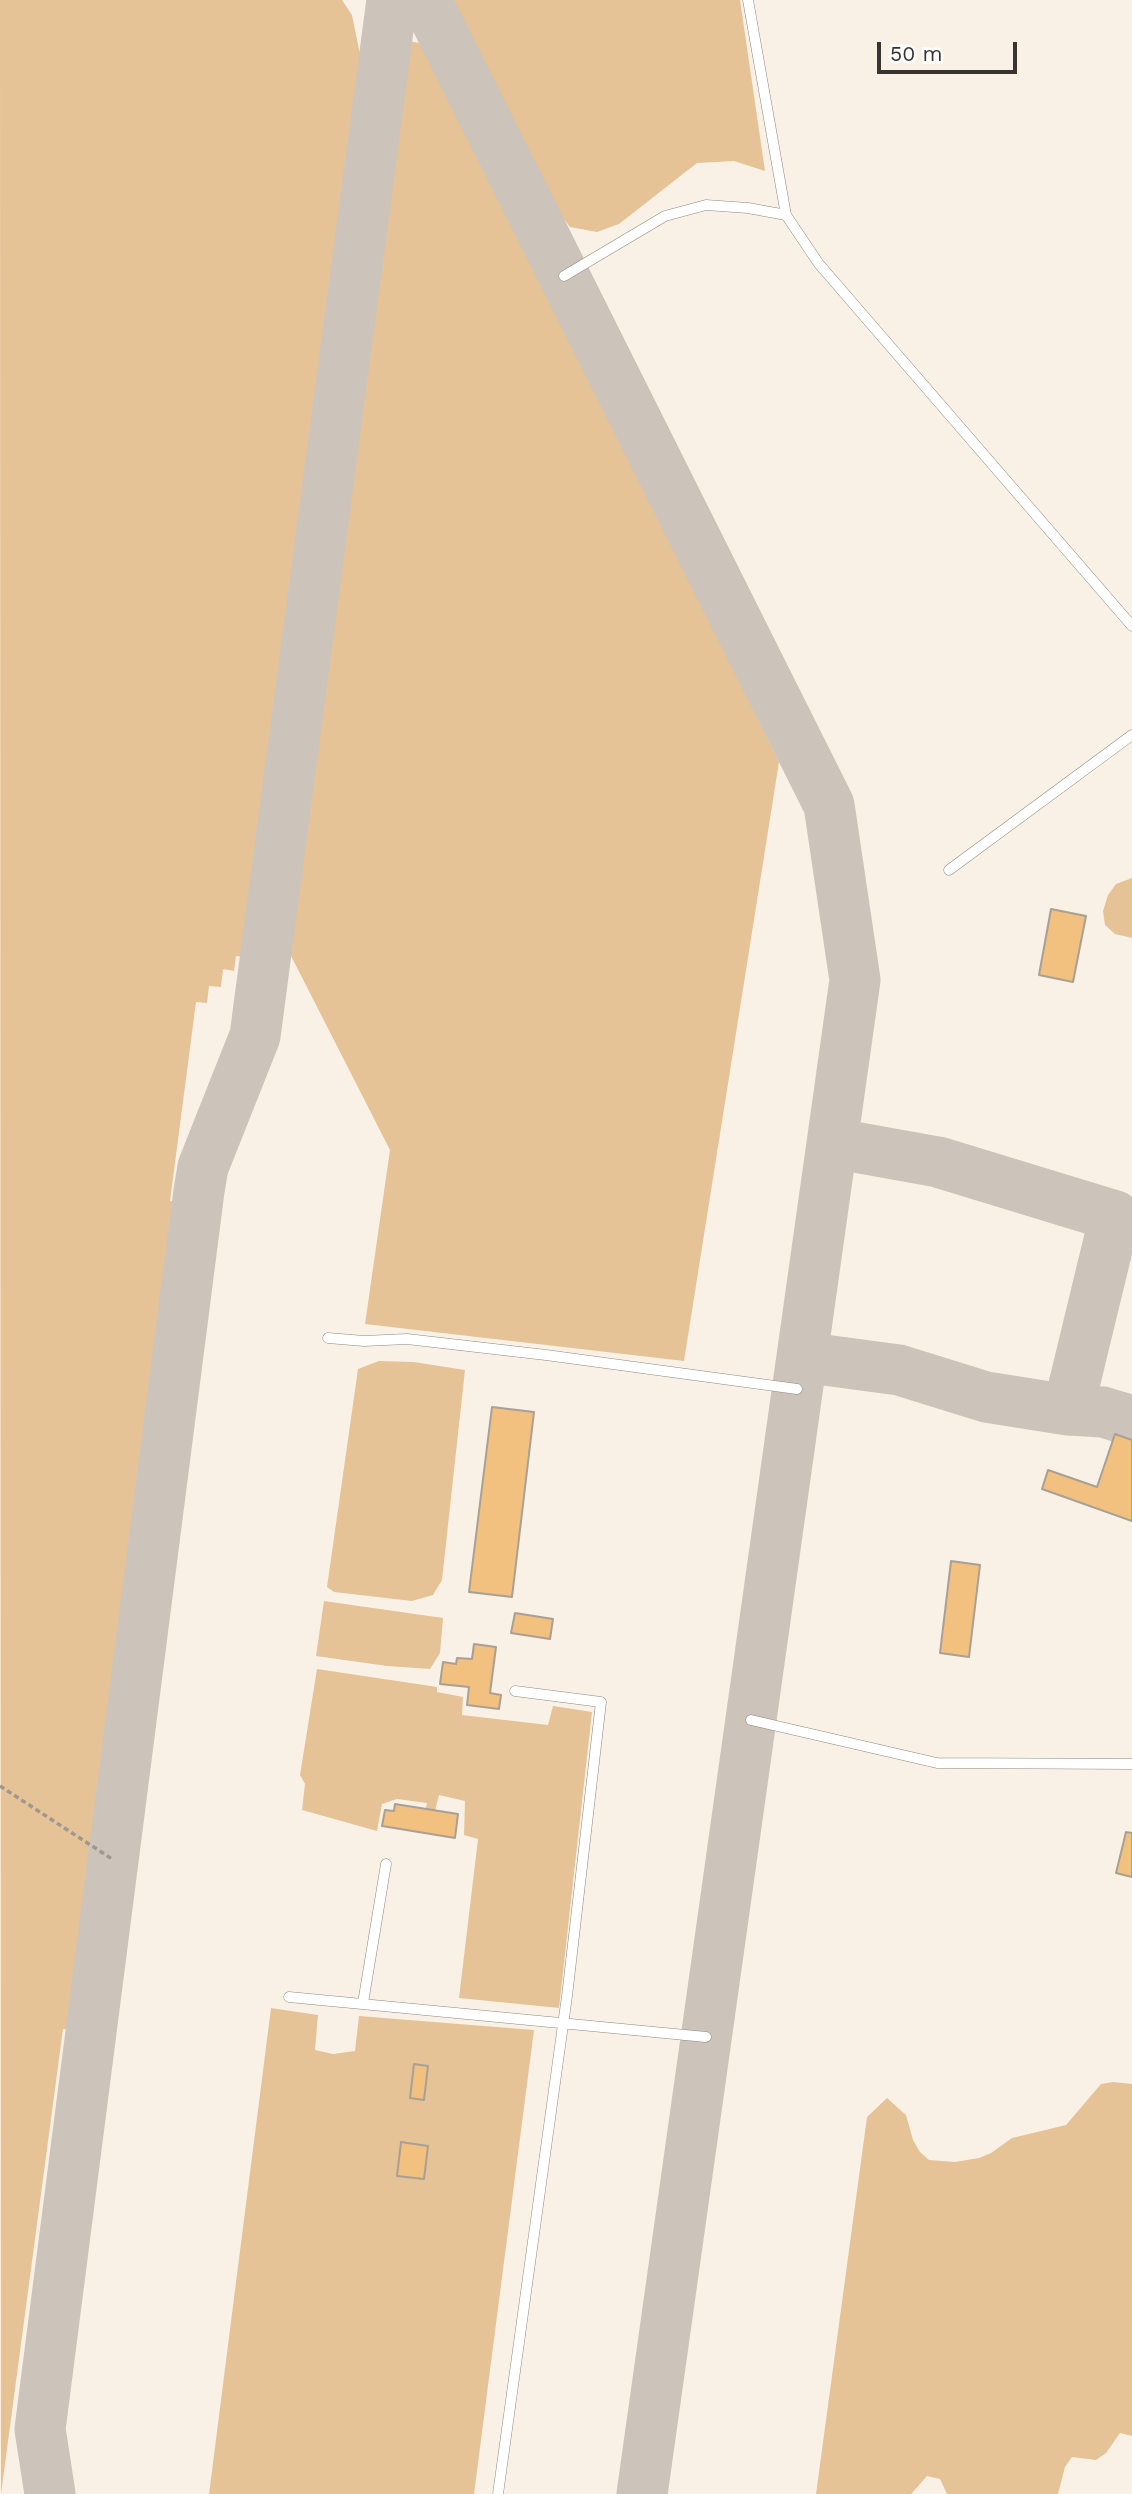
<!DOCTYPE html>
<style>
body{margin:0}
#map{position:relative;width:1132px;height:2494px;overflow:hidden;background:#faf1e6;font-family:"Work Sans",sans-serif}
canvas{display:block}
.scale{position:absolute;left:877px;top:42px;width:140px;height:32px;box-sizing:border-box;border:4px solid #383531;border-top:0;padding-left:9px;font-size:21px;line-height:24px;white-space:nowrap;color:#383531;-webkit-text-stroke:5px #fff;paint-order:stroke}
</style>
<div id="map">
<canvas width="1132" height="2494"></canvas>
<div class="scale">50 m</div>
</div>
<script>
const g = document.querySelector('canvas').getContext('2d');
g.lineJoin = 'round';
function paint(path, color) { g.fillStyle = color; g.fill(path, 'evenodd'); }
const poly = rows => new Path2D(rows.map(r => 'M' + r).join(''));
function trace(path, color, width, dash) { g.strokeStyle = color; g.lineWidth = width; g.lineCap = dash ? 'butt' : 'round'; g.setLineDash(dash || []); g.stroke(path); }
paint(poly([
 [0,0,342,0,352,15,363,69,246,957,236,956,234,971,223,969,221,987,209,986,207,1003,196,1002,170,1201,186,1204,76,2030,63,2029,1,2494],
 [454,0,740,0,765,171,734,161,697,163,619,224,597,232,570,227,553,205],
 [407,41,420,43,438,60,779,762,684,1361,365,1324,390,1150,288,950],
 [1132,878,1132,938,1115,934,1105,925,1103,911,1108,895,1116,884],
 [379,1361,414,1362,465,1370,442,1580,433,1595,412,1601,334,1592,327,1587,358,1369],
 [324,1601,443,1618,440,1653,430,1669,387,1666,316,1656],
 [317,1669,437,1687,437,1692,463,1697,462,1715,548,1725,553,1706,592,1712,559,2008,459,1998,478,1839,464,1835,465,1801,439,1795,430,1831,421,1828,427,1803,397,1799,382,1804,377,1831,302,1810,305,1784,300,1775],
 [271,2008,318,2015,315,2050,333,2054,355,2051,359,2016,534,2030,474,2494,209,2494],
 [1113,2082,1132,2084,1132,2436,1120,2433,1106,2453,1096,2460,1072,2457,1065,2467,1058,2494,947,2494,940,2479,927,2476,911,2494,816,2494,867,2117,887,2098,906,2115,913,2140,920,2152,929,2160,955,2162,979,2158,991,2153,1012,2138,1066,2125,1101,2084]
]), '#e5c397');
trace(poly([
 [426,0,829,805,855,980,642,2494],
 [832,1143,938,1162,1115,1216,1068,1410],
 [802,1357,899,1370,986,1397,1068,1410,1103,1412,1132,1421],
 [50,2494,40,2429,199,1191,203,1167,255,1036,392,0]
]), '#ccc4ba', 51);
const building = poly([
 [1051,909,1086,916,1073,982,1039,975,1051,909],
 [492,1407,534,1412,512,1597,469,1592,492,1407],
 [1115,1434,1132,1440,1132,1521,1042,1489,1048,1470,1097,1487,1115,1434],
 [951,1561,980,1565,969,1657,940,1653,951,1561],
 [515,1613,553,1619,550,1639,511,1633,515,1613],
 [474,1644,496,1647,490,1693,501,1695,499,1709,467,1705,469,1687,440,1684,443,1662,456,1664,457,1658,472,1659,474,1644],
 [395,1804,458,1814,455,1838,382,1826,385,1810,394,1811,395,1804],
 [1126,1832,1132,1833,1132,1877,1116,1873,1126,1832],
 [414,2064,428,2066,424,2100,410,2098,414,2064],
 [401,2142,428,2146,424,2179,397,2176,401,2142]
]);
paint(building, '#f2c17f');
trace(building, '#a8a095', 2);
const service = poly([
 [748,0,786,215,819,264,1132,626],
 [564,276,665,216,706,205,748,208,786,215],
 [949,870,1132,735],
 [328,1338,364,1341,407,1339,546,1355,797,1389],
 [751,1720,937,1763,1132,1764],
 [289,1997,706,2037],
 [363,2003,386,1864],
 [498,2494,567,1996,601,1702,515,1691]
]);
trace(service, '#90887e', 11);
trace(poly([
 [0,1786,112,1859]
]), '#9e9891', 3.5, [5, 3.5]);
trace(service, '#fff', 10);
</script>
